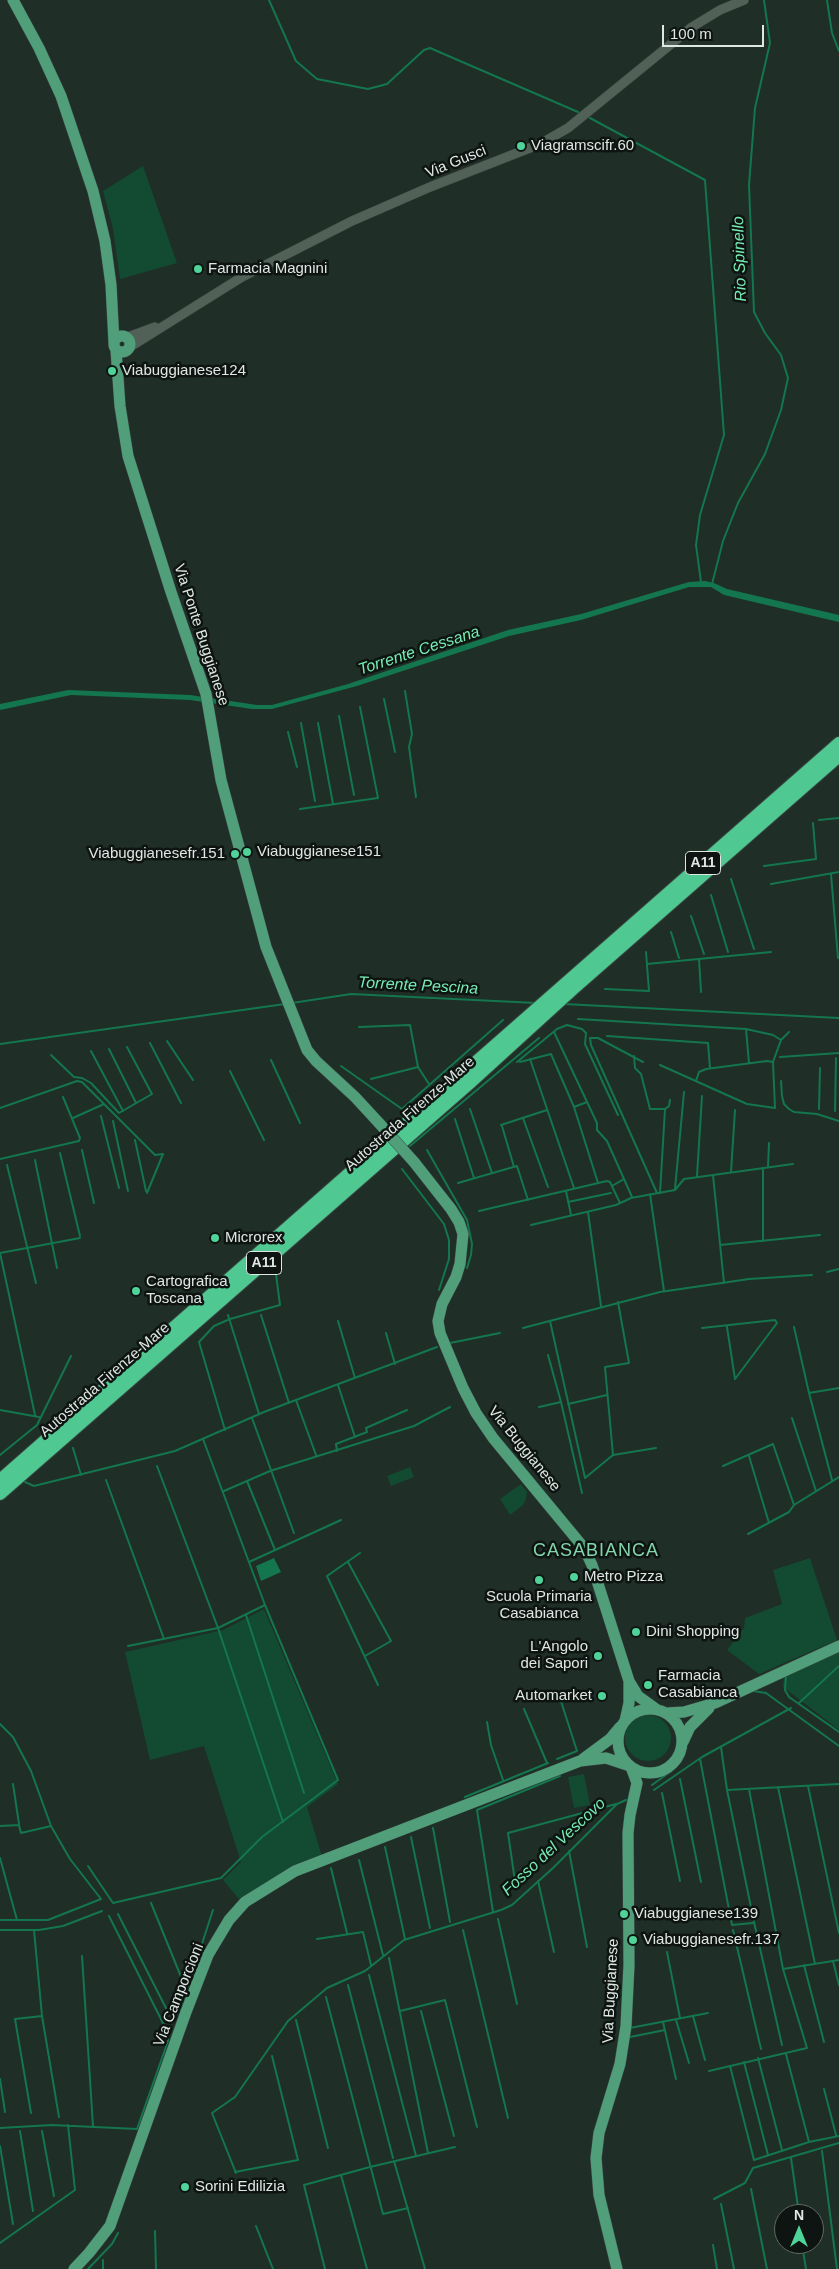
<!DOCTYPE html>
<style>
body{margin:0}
#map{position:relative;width:839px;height:2269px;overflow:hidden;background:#1f2e26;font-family:Helvetica,sans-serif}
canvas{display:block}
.north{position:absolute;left:774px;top:2204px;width:50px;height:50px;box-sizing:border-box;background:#0e1411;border:1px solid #616865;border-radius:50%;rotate:0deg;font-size:14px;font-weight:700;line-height:20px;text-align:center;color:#dee7e2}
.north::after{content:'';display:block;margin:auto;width:18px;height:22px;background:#4fd399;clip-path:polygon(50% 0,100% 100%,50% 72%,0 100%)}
.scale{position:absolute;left:662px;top:25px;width:102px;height:22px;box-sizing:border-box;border:2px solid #dee7e2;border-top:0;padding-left:6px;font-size:15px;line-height:18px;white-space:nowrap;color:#dee7e2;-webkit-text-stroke:4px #0e1411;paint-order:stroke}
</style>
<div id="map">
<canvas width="839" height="2269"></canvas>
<div class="north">N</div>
<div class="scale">100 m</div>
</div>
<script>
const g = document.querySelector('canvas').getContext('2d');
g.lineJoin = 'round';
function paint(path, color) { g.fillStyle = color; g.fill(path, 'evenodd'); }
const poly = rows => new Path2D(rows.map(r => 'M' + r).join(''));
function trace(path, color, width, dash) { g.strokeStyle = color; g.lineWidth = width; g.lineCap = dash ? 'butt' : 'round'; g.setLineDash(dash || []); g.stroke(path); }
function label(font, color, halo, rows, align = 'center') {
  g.font = font + ' Helvetica,sans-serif'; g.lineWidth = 5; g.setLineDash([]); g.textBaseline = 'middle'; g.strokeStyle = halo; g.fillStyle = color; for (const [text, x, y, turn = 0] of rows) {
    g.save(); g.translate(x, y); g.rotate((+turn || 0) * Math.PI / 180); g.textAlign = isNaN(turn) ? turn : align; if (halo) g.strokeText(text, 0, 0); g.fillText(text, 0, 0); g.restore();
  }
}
paint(poly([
 [143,166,177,263,120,279,113,229,103,191],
 [410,1467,414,1477,391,1486,387,1476],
 [521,1484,527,1492,526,1499,523,1505,510,1515,500,1499],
 [810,1558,837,1640,759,1674,727,1650,744,1628,745,1618,782,1604,773,1570],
 [264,1609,338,1784,307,1807,321,1853,327,1862,239,1899,223,1880,241,1862,204,1746,150,1760,125,1652,223,1630],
 [839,1650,839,1730,783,1687,784,1675],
 '625 1738a23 23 0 1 1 46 0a23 23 0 1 1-46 0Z',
 [584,1774,590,1805,574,1808,568,1777]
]), '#134a32');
paint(poly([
 [705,581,714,583,727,589,839,615,839,622,724,595,711,587,689,587,581,620,509,636,357,686,272,709,252,709,190,700,71,695,0,710,0,704,68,690,190,695,257,705,272,705,348,684,508,630,581,614,689,582],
 [274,1558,281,1572,261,1581,256,1566]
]), '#14764f');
trace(poly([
 [269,0,296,61,317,79,368,89,387,84,424,50,430,48,578,112],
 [827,0,832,33,839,51],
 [590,118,705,180,724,435,700,515,696,545,701,582],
 [712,584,723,541,738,503,765,454,781,410,788,378,781,355,765,333,754,312,749,185,755,108,770,43,764,0],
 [405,691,412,734,409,747,416,797],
 [384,699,395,752],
 [339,716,354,795],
 [301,723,315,801],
 [318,723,333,804],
 [288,732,297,767],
 [300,809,378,798,360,707],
 [819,820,839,818],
 [764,866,816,859,813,823],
 [831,874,838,958],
 [731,879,754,949],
 [771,884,839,872],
 [711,895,728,952],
 [691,916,704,954],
 [671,932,679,958],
 [699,959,701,992],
 [647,964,771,952],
 [605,989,649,991,646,952],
 [292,1003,351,994,536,1003],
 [564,1004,839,1018],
 [578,1019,746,1029,773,1035,781,1040],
 [359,1027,410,1025,418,1067,429,1084],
 [746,1029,749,1063],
 [554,1032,597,1123,597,1130,607,1141,624,1179],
 [607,1036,708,1043,710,1068],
 [167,1041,193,1080],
 [150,1043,181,1103],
 [0,1044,285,1004],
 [109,1049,136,1103],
 [91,1051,123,1111],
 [51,1055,74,1077,82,1078,91,1083,119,1113,152,1094,127,1047],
 [634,1056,635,1068,641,1074,650,1109,665,1109,669,1106,670,1100],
 [780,1057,839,1053],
 [530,1059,574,1188],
 [271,1060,300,1123],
 [517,1062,557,1029,567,1025,582,1029,586,1033,585,1044,618,1115],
 [520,1062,551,1054,574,1107,598,1183],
 [643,1062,598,1038,590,1038,591,1045,657,1193],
 [660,1065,747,1104,775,1108,773,1062,781,1040,789,1032],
 [341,1066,402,1109,503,1020],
 [230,1071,264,1140],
 [371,1079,418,1067],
 [696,1081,699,1072,706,1069,767,1061,773,1062],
 [781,1081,782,1096,784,1104,789,1109,794,1112,817,1114,839,1121],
 [574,1107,587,1102],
 [0,1108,77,1081,82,1082,155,1155,163,1154,147,1193],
 [470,1109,492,1173],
 [819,1109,820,1068],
 [835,1111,836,1058],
 [101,1116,119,1188],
 [73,1118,104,1104],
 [523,1118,548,1187],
 [455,1119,474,1178],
 [113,1121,128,1191],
 [501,1125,547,1110],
 [502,1126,514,1167],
 [135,1140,146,1191],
 [410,1146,539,1038],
 [82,1150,94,1203],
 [427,1150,467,1220,472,1244,471,1255,467,1268],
 [60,1153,80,1236],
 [0,1159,79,1141,80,1138,63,1097],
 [35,1160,57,1268],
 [7,1165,36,1283],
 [768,1167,769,1143],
 [763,1168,763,1241],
 [402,1169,444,1224,449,1240,449,1259,439,1290],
 [731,1172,735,1110],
 [713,1175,724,1283],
 [697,1176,702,1096],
 [458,1183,517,1166,528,1200],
 [612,1186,624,1179,632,1197],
 [675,1189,684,1092],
 [566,1191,571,1215],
 [660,1193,665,1109],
 [650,1194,664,1291],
 [568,1202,611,1193],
 [479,1211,607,1181,610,1182,620,1203],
 [588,1212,601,1306],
 [531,1225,616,1205,631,1198,675,1190,684,1179,793,1164],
 [720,1245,820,1235],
 [0,1253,35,1415],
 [0,1253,80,1238],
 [827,1272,839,1269],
 [228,1315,259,1414],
 [261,1315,289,1403],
 [338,1321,355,1378],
 [550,1321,585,1478,613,1455,656,1448],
 [727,1327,735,1379],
 [794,1327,809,1393,832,1480],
 [523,1328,660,1292,749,1279,812,1275],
 [702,1328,775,1320,777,1323,735,1379],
 [386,1333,395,1364],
 [450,1343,500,1333],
 [548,1355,561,1402,582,1493],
 [338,1385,355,1437],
 [809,1393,839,1388],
 [296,1400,316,1455],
 [568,1404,607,1395],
 [539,1407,561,1402],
 [0,1410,39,1417],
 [252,1418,294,1533],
 [792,1418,816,1491],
 [225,1430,199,1342,214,1326,230,1319,280,1305,276,1274],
 [73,1448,81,1475],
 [337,1451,336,1444,367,1432,366,1428,407,1410],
 [0,1455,37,1425,71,1356],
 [613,1455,605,1367,629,1363,618,1302],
 [749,1456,769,1523],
 [157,1466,218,1628,283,1822],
 [723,1466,773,1444,794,1505],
 [106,1480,164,1639],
 [247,1481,275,1550],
 [25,1482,34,1486,175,1451,264,1412,437,1347],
 [224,1491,270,1471,414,1426,450,1407],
 [748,1534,789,1512,794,1505,839,1477],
 [360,1553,327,1576,378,1685],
 [249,1562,341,1520],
 [348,1562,391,1641,365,1656],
 [246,1615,304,1793],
 [128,1646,218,1628,265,1605],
 [786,1676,785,1690,789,1697,839,1732],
 [753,1691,766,1693,839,1746],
 [799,1703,839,1666],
 [524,1709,547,1763],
 [487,1722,491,1745,503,1780],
 [0,1724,13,1737,31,1771,51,1826,70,1859,101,1899,48,1920,0,1920],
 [721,1747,727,1790,754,1922,782,2045],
 [557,1759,577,1751,558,1692],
 [700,1759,732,1925,753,1923],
 [680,1779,701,1882],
 [13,1784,19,1824],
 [652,1785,670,1772,679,1763,686,1746],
 [808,1786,839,1933],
 [778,1787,815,1964],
 [654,1790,702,1757,791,1708],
 [727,1790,839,1784],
 [662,1793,680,1881],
 [465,1797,548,1763],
 [0,1826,19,1825,21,1833,51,1826],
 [433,1828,450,1922],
 [411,1837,430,1928],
 [385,1847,405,1939],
 [569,1851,587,1947],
 [0,1858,17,1920],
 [359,1860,383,1955],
 [88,1866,113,1903,221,1878,262,1837,338,1780,265,1605,203,1439],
 [331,1868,347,1933],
 [538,1881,554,1952],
 [516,1888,508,1833,616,1804],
 [151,1903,186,1989],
 [493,1912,477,1810,560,1776],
 [118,1914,169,2014,174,2016,180,2011,213,1910],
 [498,1919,517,2004],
 [0,1930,39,1930,63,1926,102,1911],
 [34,1930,42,2016,59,2117],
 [463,1930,508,2118],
 [733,1930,761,2049],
 [317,1939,363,1932,371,1965],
 [667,1952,680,2018],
 [82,1956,93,2126],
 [389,1958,428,2153],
 [833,1961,839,1985],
 [804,1965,824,2042],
 [783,1969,839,1960],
 [369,1975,416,2156],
 [348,1985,393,2158],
 [326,1997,383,2214,408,2208],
 [400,2011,445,2000,477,2127],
 [421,2011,454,2136],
 [693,2016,705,2060],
 [296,2020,328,2148],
 [676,2020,689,2063],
 [663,2022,676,2079],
 [630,2028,708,2013],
 [630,2037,665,2030],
 [786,2054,809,2142],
 [758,2058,782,2150],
 [744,2062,768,2155],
 [730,2066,754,2160,809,2142,839,2136],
 [709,2071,807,2048,783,1969,749,1789],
 [0,2079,5,2112],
 [824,2089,836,2135],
 [31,2113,15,2019,42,2016],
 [0,2128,52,2125,137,2129,168,2041,168,2033,109,1916],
 [20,2131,33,2211],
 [42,2131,54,2196],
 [0,2146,13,2224],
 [822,2151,837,2269],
 [791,2158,799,2214],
 [394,2161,425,2269],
 [235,2172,298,2160,272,2056],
 [236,2173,212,2113,235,2097,288,2021,327,1988,365,1971,404,1940,501,1910,512,1905,553,1868,617,1804,626,1800],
 [341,2175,367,2269],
 [751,2189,767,2269],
 [714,2199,745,2183,753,2168,839,2143],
 [721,2204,734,2269],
 [256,2226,273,2269],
 [155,2231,156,2269],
 [0,2243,75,2190,68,2125],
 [802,2244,806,2269],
 [713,2245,717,2269],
 [88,2269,112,2244,118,2233],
 [103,2269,103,2260],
 [325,2269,304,2185,370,2167,455,2147]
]), '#14764f', 2);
const minor = poly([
 [128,337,155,327],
 [130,347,242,277,352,221,430,187,540,144,568,128,692,27,720,10,744,0]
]);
const major = poly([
 [13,0,39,48,61,96,93,191,105,241,111,285,114,343],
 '114 344a8 8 0 1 1 16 0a8 8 0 1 1-16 0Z',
 [116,350,120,406,128,456,171,592,206,694,221,780,266,947,307,1050,316,1061,355,1097,379,1123],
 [414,1162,451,1209,459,1222,463,1234,460,1264,456,1277,442,1304,438,1321,440,1333,463,1388,476,1413,493,1438,584,1548,592,1565,629,1681,638,1696,656,1709],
 '618 1741a32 32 0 1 1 64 0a32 32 0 1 1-64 0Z',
 [667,1713,684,1712,715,1703,839,1646],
 [625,1721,629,1703,629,1683],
 [683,1742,690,1727,709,1708],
 [583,1759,610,1739,620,1727],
 [74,2269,89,2253,110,2226,186,2012,208,1955,229,1920,245,1902,295,1871,580,1761,606,1758,630,1766],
 [617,2269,599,2195,596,2158,599,2133,620,2064,626,2026,629,1965,628,1833,630,1815,637,1783,631,1767]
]);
const highway = poly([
 [0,1480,839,743],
 [0,1494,471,1082,573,989,839,756]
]);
trace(minor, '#3b4842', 10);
trace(major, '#3b4842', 12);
trace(highway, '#3b4842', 14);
trace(minor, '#516158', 9);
trace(major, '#509f7a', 11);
trace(highway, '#4fc891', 12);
const majorBridge = poly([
 [379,1123,414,1162]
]);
trace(majorBridge, '#3b4842', 12, []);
trace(majorBridge, '#509f7a', 11);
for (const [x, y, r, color] of [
 [521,146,5,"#4fd399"],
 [198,269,5,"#4fd399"],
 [112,371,5,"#4fd399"],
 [247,852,5,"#4fd399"],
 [235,854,5,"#4fd399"],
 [215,1238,5,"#4fd399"],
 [136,1291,5,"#4fd399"],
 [574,1577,5,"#4fd399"],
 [539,1580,5,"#4fd399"],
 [636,1632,5,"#4fd399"],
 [598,1656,5,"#4fd399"],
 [648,1685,5,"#4fd399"],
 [602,1696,5,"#4fd399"],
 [624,1914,5,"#4fd399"],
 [633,1940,5,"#4fd399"],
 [185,2187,5,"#4fd399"]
]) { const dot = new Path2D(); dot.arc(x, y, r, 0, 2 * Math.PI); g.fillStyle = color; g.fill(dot); trace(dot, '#0e1411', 2); }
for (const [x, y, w] of [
 [703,863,35],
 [264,1263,35]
]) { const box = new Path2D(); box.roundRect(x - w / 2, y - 11.5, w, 23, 4); g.fillStyle = '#0e1411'; g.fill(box); trace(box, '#dee7e2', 1); }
label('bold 14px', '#dee7e2', null, [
 ["A11",703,863],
 ["A11",264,1263]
]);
label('15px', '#dee7e2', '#0e1411', [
 ["Viagramscifr.60",531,146],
 ["Farmacia Magnini",208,269],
 ["Viabuggianese124",122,371],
 ["Viabuggianese151",257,852],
 ["Viabuggianesefr.151",225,854,"right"],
 ["Microrex",225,1238],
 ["Cartografica",146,1282],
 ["Toscana",146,1299],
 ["Metro Pizza",584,1577],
 ["Scuola Primaria",539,1597,"center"],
 ["Casabianca",539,1614,"center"],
 ["Dini Shopping",646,1632],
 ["L'Angolo",588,1647,"right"],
 ["dei Sapori",588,1664,"right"],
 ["Farmacia",658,1676],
 ["Casabianca",658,1693],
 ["Automarket",592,1696,"right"],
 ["Viabuggianese139",634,1914],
 ["Viabuggianesefr.137",643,1940],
 ["Sorini Edilizia",195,2187]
], 'left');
label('15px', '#dee7e2', '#0e1411', [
 ["Via Gusci",456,162,-22],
 ["Via Ponte Buggianese",201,635,72],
 ["Autostrada Firenze-Mare",410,1114,-41],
 ["Autostrada Firenze-Mare",105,1380,-41],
 ["Via Buggianese",524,1449,51],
 ["Via Buggianese",611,1991,-87],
 ["Via Camporcioni",179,1995,-68]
]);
label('italic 16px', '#76ecb3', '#0e1411', [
 ["Rio Spinello",740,259,-92],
 ["Torrente Cessana",419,651,-18],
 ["Torrente Pescina",418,986,3],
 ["Fosso del Vescovo",554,1847,-43]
]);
g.letterSpacing = '1px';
label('18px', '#83d5ab', '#0e1411', [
 ["CASABIANCA",596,1551]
]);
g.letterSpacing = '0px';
</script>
